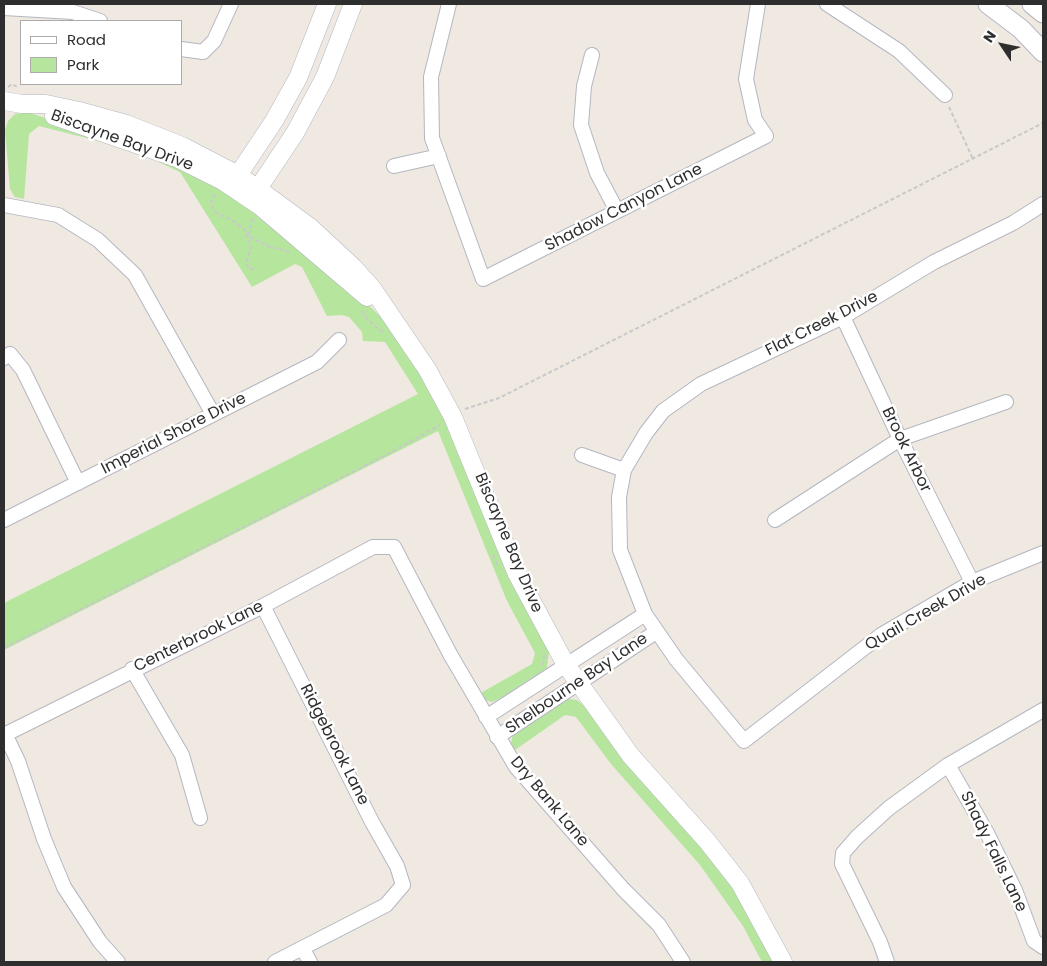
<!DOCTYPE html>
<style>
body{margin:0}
#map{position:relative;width:1047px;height:966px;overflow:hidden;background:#efe9e1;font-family:Poppins,sans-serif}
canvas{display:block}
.frame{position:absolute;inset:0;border:5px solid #2e2e2e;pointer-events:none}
.legend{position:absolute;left:20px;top:20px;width:162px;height:65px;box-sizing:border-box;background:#fff;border:1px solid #ababab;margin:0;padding:6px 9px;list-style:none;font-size:15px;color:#2e2e2e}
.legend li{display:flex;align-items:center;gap:10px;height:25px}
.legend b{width:25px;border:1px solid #ababab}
.north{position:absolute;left:977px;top:20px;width:50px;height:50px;-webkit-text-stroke:4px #fff;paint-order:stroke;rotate:304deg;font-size:14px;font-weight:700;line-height:20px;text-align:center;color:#2e2e2e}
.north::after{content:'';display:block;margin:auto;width:18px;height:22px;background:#2e2e2e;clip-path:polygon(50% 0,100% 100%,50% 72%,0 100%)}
</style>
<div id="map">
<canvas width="1047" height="966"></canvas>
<div class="frame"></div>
<ul class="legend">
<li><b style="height:6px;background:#fff"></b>Road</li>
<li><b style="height:14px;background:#b6e59e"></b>Park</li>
</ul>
<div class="north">N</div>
</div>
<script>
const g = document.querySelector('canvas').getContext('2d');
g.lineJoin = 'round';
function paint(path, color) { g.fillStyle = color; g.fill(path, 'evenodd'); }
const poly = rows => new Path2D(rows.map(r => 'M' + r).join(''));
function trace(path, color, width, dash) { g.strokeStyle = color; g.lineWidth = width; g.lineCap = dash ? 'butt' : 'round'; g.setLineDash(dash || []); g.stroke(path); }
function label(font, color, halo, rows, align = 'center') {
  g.font = font + ' Poppins,sans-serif'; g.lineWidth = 5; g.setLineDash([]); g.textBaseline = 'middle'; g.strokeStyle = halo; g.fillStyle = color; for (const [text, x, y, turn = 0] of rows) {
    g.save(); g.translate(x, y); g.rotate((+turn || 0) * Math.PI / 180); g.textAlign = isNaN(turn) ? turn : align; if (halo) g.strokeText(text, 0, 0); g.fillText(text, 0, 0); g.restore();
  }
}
paint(poly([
 [27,112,159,156,239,199,341,279,380,316,408,352,449,425,549,652,547,668,499,699,492,702,485,700,479,694,532,664,535,653,507,601,438,431,4,650,4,603,418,394,385,342,363,341,362,332,349,317,342,315,327,316,302,267,295,264,252,287,180,172,152,159,110,144,39,126,29,134,24,199,15,197,10,189,5,130,8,121,15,114],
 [569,699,577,700,583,705,640,778,711,858,737,893,774,962,762,962,743,926,700,865,611,764,576,717,565,715,515,750,511,743,513,734,563,701]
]), '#b6e59e');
const minor = poly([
 [449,4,431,77,432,138,483,279,766,136,755,120,746,79,758,4],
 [827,4,899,51,945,95],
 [4,8,73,12,100,21],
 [181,49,203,52,214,41,231,4],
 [592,55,584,86,581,125,597,173,617,211],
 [394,166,439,156],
 [1043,204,1013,223,934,262,843,317,701,384,663,411,646,433,624,470,619,497,620,550,645,614,676,659,744,741,881,635,972,582,1043,553],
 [4,205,58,215,98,240,135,275,213,414],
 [843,317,900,439,972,582],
 [4,358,10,354,23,370,78,483],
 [582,455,624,470],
 [4,520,317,362,339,340],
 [775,520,900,439,1006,402],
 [263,606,372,822,397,866,403,885,386,905,275,962],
 [132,669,182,755,200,818],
 [486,717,645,614],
 [5,734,18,761,44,839,64,887,100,942,118,962],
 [4,735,263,606,373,547,394,547,450,654,516,767,623,889,659,925,683,962],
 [497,737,656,632],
 [948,765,987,833,1015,890,1034,941,1043,947],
 [303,949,310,962],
 [887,962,880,942,842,864,843,853,857,837,889,808,948,765,1043,710]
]);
const tertiary = poly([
 [4,101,22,104,46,104,79,111,126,124,182,146,238,175,258,189,311,228,353,267,372,288,427,369,453,417,517,574,566,665,631,756,707,841,740,883,783,962],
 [54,116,177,158,223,181,260,206,367,297],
 [232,184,274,121,298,78,327,4],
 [251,199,295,133,325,77,353,4]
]);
const secondary = poly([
 [988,4,1021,29,1043,52],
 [1032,4,1043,13]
]);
trace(minor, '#b4b7c1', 16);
trace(tertiary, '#b4b7c1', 19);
trace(secondary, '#b4b7c1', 21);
trace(poly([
 [8,87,12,84,19,88],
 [949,107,973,159],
 [215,194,211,203,213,208,216,213,232,220,245,230,251,247,246,264,250,269,256,269],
 [253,219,248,236,268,246,290,252],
 [362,311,368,320,383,332],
 [465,409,499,398,1043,123],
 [493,555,498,567],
 [4,648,388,454,440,425],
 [543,665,544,655]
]), '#c9c9c9', 2, [4, 2.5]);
trace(minor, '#fff', 14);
trace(tertiary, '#fff', 18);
trace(secondary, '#fff', 19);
label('16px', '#2e2e2e', '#fff', [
 ["Biscayne Bay Drive",122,141,20],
 ["Shadow Canyon Lane",624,208,-27],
 ["Flat Creek Drive",822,324,-27],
 ["Imperial Shore Drive",174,434,-27],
 ["Brook Arbor",906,450,64],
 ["Biscayne Bay Drive",508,543,67],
 ["Quail Creek Drive",926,613,-30],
 ["Centerbrook Lane",199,637,-26],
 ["Shelbourne Bay Lane",577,684,-34],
 ["Ridgebrook Lane",334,745,63],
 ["Dry Bank Lane",549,802,50],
 ["Shady Falls Lane",993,852,64]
]);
</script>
